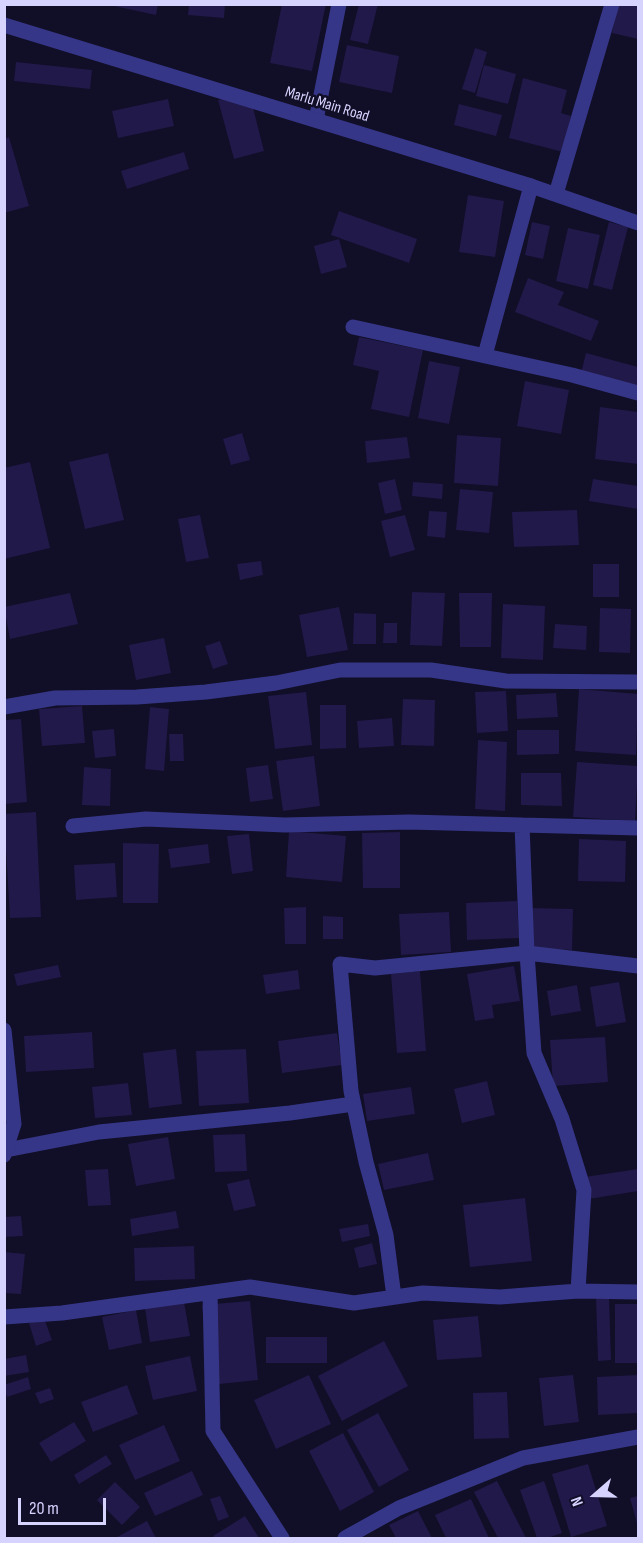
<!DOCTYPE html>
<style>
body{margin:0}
#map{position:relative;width:643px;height:1543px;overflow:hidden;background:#110e27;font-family:"Sofia Sans Condensed",sans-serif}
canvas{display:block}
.frame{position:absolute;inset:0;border:6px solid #d7d3ff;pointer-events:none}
.north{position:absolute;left:565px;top:1465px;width:60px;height:60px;-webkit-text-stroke:4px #110e27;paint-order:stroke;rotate:250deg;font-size:16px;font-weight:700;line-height:24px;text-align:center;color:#d7d3ff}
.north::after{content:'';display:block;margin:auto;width:21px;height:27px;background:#d7d3ff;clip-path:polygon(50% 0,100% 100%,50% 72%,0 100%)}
.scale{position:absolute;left:18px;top:1498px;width:88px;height:27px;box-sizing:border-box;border:3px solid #d7d3ff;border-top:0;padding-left:8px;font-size:18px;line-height:21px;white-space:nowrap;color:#d7d3ff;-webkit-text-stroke:4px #110e27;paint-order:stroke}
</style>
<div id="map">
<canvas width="643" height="1543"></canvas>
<div class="frame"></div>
<div class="north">N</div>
<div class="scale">20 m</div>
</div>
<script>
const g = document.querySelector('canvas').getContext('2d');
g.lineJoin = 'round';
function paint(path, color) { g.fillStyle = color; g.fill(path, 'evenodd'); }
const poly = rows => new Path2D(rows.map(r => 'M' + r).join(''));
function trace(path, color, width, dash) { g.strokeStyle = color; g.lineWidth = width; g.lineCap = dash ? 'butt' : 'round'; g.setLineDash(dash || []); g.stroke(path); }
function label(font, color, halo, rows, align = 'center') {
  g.font = font + ' "Sofia Sans Condensed",sans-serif'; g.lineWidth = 5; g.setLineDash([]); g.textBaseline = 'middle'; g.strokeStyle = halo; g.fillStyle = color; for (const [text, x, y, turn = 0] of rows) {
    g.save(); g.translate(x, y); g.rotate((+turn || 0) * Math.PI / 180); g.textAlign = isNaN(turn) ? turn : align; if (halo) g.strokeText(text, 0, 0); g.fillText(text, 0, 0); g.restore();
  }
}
paint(poly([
 [105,4,158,4,156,15],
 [189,4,225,4,224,18,188,15],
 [282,4,326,4,312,71,270,63],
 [359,4,378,4,368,44,350,40],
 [618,4,638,4,638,39,612,33],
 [347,45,399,56,392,93,339,82],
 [475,48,487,52,475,93,462,89],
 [16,62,92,70,90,89,14,81],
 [484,65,516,74,508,104,476,96],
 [523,78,567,90,561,113,571,116,563,152,509,138],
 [249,92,264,151,234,159,218,100],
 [168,99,174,126,118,138,112,111],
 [459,104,502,115,496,136,454,125],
 [9,137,29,206,4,213,4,139],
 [184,152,189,169,127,189,121,171],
 [468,195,504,201,495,257,459,252],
 [339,211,417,239,409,263,331,235],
 [532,222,550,226,543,259,525,255],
 [609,222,628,227,612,290,593,285],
 [568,228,600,235,588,289,556,281],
 [339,239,347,267,321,274,314,246],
 [528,278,564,292,558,305,599,321,591,341,515,312],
 [359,337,423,350,409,417,371,409,379,371,353,365],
 [586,353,638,367,638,389,581,373],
 [429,361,460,367,449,424,418,418],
 [525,381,569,390,561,434,517,426],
 [600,407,638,412,638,464,595,459],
 [242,433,250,460,231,465,223,439],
 [457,435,501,438,498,486,454,483],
 [407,437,410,458,367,463,365,441],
 [108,453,124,520,85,529,69,462],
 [30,462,50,548,4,559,4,468],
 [395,479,402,510,385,514,378,483],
 [593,479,638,486,638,509,589,501],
 [413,482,443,484,442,499,412,496],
 [460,489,493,492,489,533,456,530],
 [577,510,579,545,514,547,512,512],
 [429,511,447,512,445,538,427,536],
 [200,515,209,558,186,562,178,519],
 [405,515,415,550,390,557,381,521],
 [261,561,263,575,240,580,237,564],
 [593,564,619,564,619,597,593,597],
 [412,592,445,593,442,646,410,645],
 [70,593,78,624,10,639,4,607],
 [459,593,492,593,491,647,460,647],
 [503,604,545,606,543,660,501,658],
 [339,607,348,650,307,657,299,615],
 [600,608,631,609,630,653,599,652],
 [354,613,376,614,376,644,353,644],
 [384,623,397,623,397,643,383,643],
 [555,624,587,626,586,650,553,648],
 [164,638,171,673,136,680,129,645],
 [220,641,228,664,213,669,205,646],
 [579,689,638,694,636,755,575,751],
 [506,691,508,731,477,733,475,692],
 [306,692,312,745,275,749,268,696],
 [556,693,558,717,517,719,516,695],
 [403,699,435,700,434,746,401,745],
 [320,705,346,705,346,748,320,749],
 [82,706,85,743,42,746,39,709],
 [150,707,169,709,164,771,145,769],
 [392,718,394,746,359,748,357,721],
 [21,719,27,802,5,804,5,720],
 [114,729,116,756,95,758,92,731],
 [517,730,559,730,559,754,517,755],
 [169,734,183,734,184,761,170,761],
 [478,740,507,742,505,811,475,809],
 [314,756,320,806,283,811,276,761],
 [577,762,638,766,635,821,573,817],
 [268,765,273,799,250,802,246,768],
 [84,767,111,769,110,806,82,805],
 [521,773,561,773,562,806,521,805],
 [36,812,41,917,10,918,4,814],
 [289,831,346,836,342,882,286,877],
 [400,832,400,888,363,888,362,833],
 [249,834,253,871,232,874,227,836],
 [579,839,626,841,625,882,578,881],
 [123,843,159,844,158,903,123,903],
 [208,844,210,863,171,868,168,849],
 [115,863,117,897,76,900,74,865],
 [517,901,519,938,467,940,466,903],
 [306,907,306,944,285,944,284,908],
 [529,908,573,909,572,950,528,948],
 [449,912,451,952,401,955,399,914],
 [323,916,343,917,343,939,323,939],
 [58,965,61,977,17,986,14,974],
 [514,966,520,1001,492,1005,494,1018,475,1021,467,974],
 [298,970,300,989,266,994,263,975],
 [420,971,426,1051,397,1053,391,974],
 [619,982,626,1022,596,1027,590,987],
 [577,985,581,1011,551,1016,547,991],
 [92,1032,94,1068,26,1072,24,1036],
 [337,1033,342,1065,282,1073,278,1041],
 [605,1037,608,1082,553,1086,550,1040],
 [176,1049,182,1104,149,1108,143,1053],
 [246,1049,249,1103,199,1106,196,1051],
 [487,1081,495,1115,462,1123,454,1089],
 [128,1083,132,1115,95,1118,92,1087],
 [411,1087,415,1114,367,1121,363,1094],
 [245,1134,247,1171,215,1172,213,1135],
 [168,1137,175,1179,136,1186,128,1144],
 [428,1153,434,1180,384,1190,378,1164],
 [108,1169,111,1205,88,1206,85,1170],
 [638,1169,638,1191,589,1199,585,1177],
 [249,1179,256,1206,234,1211,227,1184],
 [525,1198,532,1261,470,1267,463,1205],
 [176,1211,179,1228,132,1236,130,1219],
 [21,1216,23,1236,4,1237,4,1217],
 [368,1224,370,1236,342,1242,339,1229],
 [372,1243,377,1264,359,1268,354,1248],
 [194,1246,195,1279,135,1281,134,1248],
 [4,1252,25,1254,21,1294,4,1293],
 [596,1297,609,1297,611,1360,598,1361],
 [250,1301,258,1380,210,1385,202,1305],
 [184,1302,190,1336,150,1342,145,1308],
 [615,1304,638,1304,638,1363,615,1363],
 [136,1310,142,1343,109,1350,102,1317],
 [478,1316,482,1357,437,1360,433,1320],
 [44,1318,52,1340,36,1346,29,1323],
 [266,1337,327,1337,327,1363,266,1363],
 [384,1341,408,1386,342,1421,318,1376],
 [26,1355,29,1372,4,1376,4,1359],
 [190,1356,197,1391,153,1400,145,1366],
 [309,1375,331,1424,276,1449,254,1400],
 [573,1375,579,1422,544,1426,539,1378],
 [638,1375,638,1413,598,1415,597,1377],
 [28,1377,31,1389,7,1397,4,1385],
 [127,1385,138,1414,93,1432,81,1402],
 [50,1388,54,1399,40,1404,35,1393],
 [507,1392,509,1438,474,1439,473,1393],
 [378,1413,409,1470,379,1487,347,1430],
 [74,1422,86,1441,51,1462,39,1443],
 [164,1425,180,1461,135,1480,119,1445],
 [343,1433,374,1492,340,1511,309,1451],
 [106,1455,112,1464,79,1484,74,1475],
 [588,1464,607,1526,571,1537,552,1474],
 [192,1471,203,1495,155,1516,144,1493],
 [497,1481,526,1538,498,1538,474,1492],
 [544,1481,562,1533,547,1538,537,1538,520,1490],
 [115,1482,140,1507,122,1525,97,1500],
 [220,1496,229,1517,218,1521,210,1499],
 [638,1496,638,1527,630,1498],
 [471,1499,489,1538,446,1538,435,1515],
 [418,1511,432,1538,396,1538,389,1525],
 [245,1516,259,1538,215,1538,213,1536],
 [147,1521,156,1538,115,1538]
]), '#211949');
trace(poly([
 [316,120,339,4],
 [556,194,612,4],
 [353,327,572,375,638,393],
 [485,355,531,186],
 [4,707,55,698,137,697,206,692,276,683,340,670,431,670,506,681,638,682],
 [522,825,638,828],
 [73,826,146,819,285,825,409,822,522,825,527,953,534,1053,562,1119,584,1190,578,1291,638,1292],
 [6,1150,99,1132,290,1113,353,1104],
 [210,1293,213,1431,282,1538],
 [394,1297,386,1235,366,1162,351,1091,340,964,375,968,527,953,638,966],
 [4,1317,62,1313,250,1287,354,1303,423,1293,500,1297,578,1291],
 [345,1538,399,1508,523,1458,638,1437]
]), '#363688', 15);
trace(poly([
 [4,25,531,186,638,223],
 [4,1030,14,1124,4,1155]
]), '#363688', 15);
label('16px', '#d7d3ff', '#110e27', [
 ["Marlu Main Road",327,105,17]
]);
</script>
